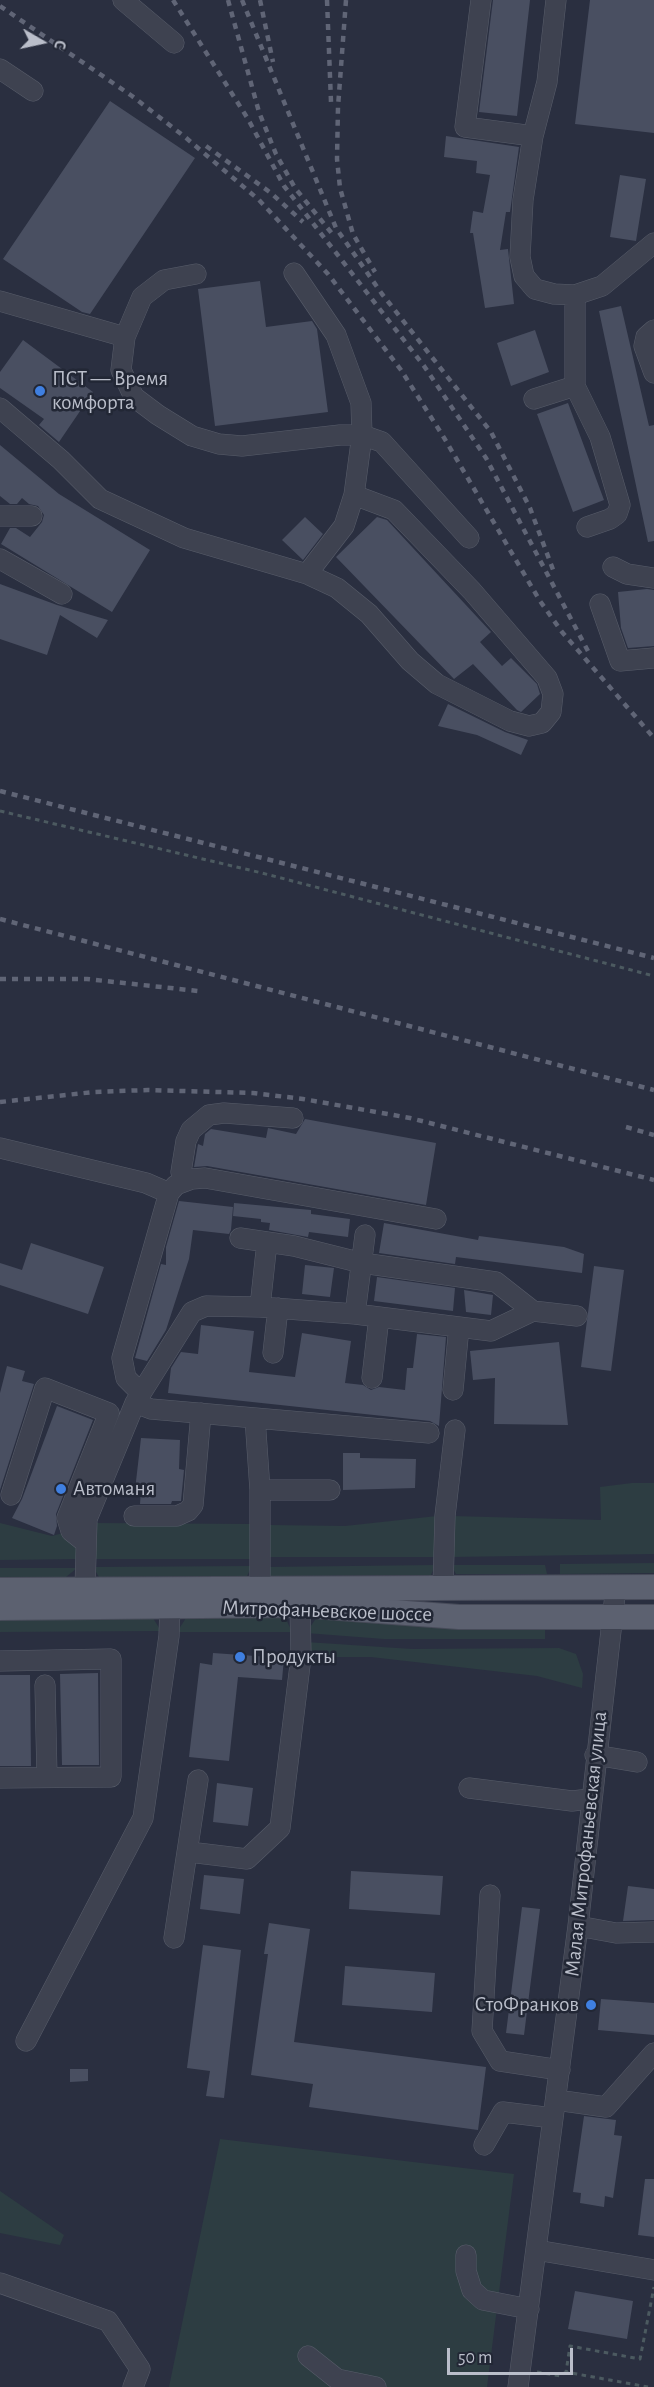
<!DOCTYPE html>
<meta charset="utf-8">
<style>
body{margin:0}
#map{position:relative;width:654px;height:2387px;overflow:hidden;background:#2a2f40;font-family:"Alegreya Sans",sans-serif}
canvas{display:block}
.north{position:absolute;left:12px;top:12px;width:60px;height:60px;-webkit-text-stroke:4px #222735;paint-order:stroke;rotate:99deg;font-size:16px;font-weight:700;line-height:24px;text-align:center;color:#babeca}
.north::after{content:'';display:block;margin:auto;width:21px;height:27px;background:#babeca;clip-path:polygon(50% 0,100% 100%,50% 72%,0 100%)}
.scale{position:absolute;left:447px;top:2348px;width:126px;height:27px;box-sizing:border-box;border:3px solid #babeca;border-top:0;padding-left:8px;font-size:18px;line-height:21px;white-space:nowrap;color:#babeca;-webkit-text-stroke:4px #222735;paint-order:stroke}
</style>
<div id="map">
<canvas width="654" height="2387"></canvas>
<div class="north">С</div>
<div class="scale">50 m</div>
</div>
<script>
const g = document.querySelector('canvas').getContext('2d');
g.lineJoin = 'round';
function paint(path, color) { g.fillStyle = color; g.fill(path, 'evenodd'); }
const poly = rows => new Path2D(rows.map(r => 'M' + r).join(''));
function trace(path, color, width, dash) { g.strokeStyle = color; g.lineWidth = width; g.lineCap = dash ? 'butt' : 'round'; g.setLineDash(dash || []); g.stroke(path); }
function label(font, color, halo, rows, align = 'center') {
  g.font = font + ' "Alegreya Sans",sans-serif'; g.lineWidth = 5; g.setLineDash([]); g.textBaseline = 'middle'; g.strokeStyle = halo; g.fillStyle = color; for (const [text, x, y, turn = 0] of rows) {
    g.save(); g.translate(x, y); g.rotate((+turn || 0) * Math.PI / 180); g.textAlign = isNaN(turn) ? turn : align; if (halo) g.strokeText(text, 0, 0); g.fillText(text, 0, 0); g.restore();
  }
}
paint(poly([
 [632,1483,654,1483,654,1554,451,1557,452,1516,601,1520,600,1487],
 [437,1516,436,1557,265,1557,270,1525,345,1526],
 [0,1523,52,1536,63,1533,78,1548,77,1559,0,1560],
 [93,1523,252,1524,252,1559,93,1559],
 [654,1563,654,1573,560,1574,560,1564],
 [435,1565,431,1575,271,1576,265,1567],
 [451,1565,545,1565,547,1574,456,1574],
 [252,1566,247,1576,99,1577,93,1567],
 [0,1568,77,1568,66,1577,0,1578],
 [285,1617,292,1632,177,1632,186,1618],
 [317,1617,545,1627,545,1639,384,1639,306,1633],
 [153,1618,161,1631,0,1632,0,1619],
 [306,1642,412,1649,559,1648,576,1654,583,1674,582,1688,537,1676,371,1657,304,1657],
 [220,2139,514,2174,487,2387,169,2387],
 [0,2191,64,2235,60,2245,0,2233]
]), '#2d3d42');
paint(poly([
 [493,0,530,0,517,116,479,112],
 [590,0,654,0,654,133,575,124],
 [110,101,195,158,90,314,82,312,3,259],
 [446,136,519,147,510,212,506,212,500,250,508,249,514,304,485,308,473,233,470,233,473,211,483,213,490,175,476,173,477,161,444,157],
 [620,175,646,179,636,241,610,237],
 [260,281,266,327,312,321,317,329,328,412,215,426,198,289],
 [621,306,649,426,654,425,654,541,648,542,599,311],
 [535,330,549,372,511,386,497,343],
 [23,340,93,392,59,442,39,425,44,419,0,388,0,372],
 [568,403,604,500,573,512,537,414],
 [0,445,59,494,150,550,112,612,1,544,10,528,16,528,30,537,42,522,44,515,38,506,29,504,22,498,17,504,10,504,0,496],
 [305,517,323,534,303,560,282,540],
 [377,517,387,520,491,632,480,642,502,666,511,658,537,684,540,694,521,712,517,710,473,664,454,679,336,557],
 [0,584,57,605,108,620,97,638,60,615,47,655,0,639],
 [647,589,654,590,654,646,628,648,621,628,618,592],
 [448,704,505,732,528,740,521,755,477,735,438,726],
 [305,1119,436,1143,426,1205,207,1166,194,1167,198,1144,203,1146,205,1134,211,1129,266,1138,268,1128,296,1134],
 [179,1201,233,1207,231,1230,229,1234,193,1230,189,1259,166,1330,147,1361,135,1358,161,1264,166,1265,166,1247],
 [234,1203,311,1210,311,1214,350,1219,348,1237,309,1232,308,1237,269,1230,270,1223,261,1222,261,1219,233,1216],
 [384,1223,478,1240,479,1236,564,1247,584,1254,582,1273,456,1257,455,1264,379,1253],
 [31,1243,104,1267,88,1314,0,1285,0,1263,22,1270],
 [305,1265,334,1268,330,1297,302,1294],
 [594,1266,624,1270,611,1371,581,1367],
 [377,1277,455,1288,453,1311,374,1301],
 [464,1290,493,1295,491,1315,466,1312],
 [201,1325,254,1331,249,1372,295,1377,302,1333,351,1341,345,1383,363,1385,371,1390,379,1387,405,1390,407,1368,413,1368,417,1334,446,1337,439,1426,430,1421,168,1393,171,1368,181,1352,198,1354],
 [559,1342,568,1425,494,1424,495,1378,473,1380,470,1351],
 [7,1366,25,1371,22,1381,34,1384,0,1490,0,1393],
 [57,1406,93,1420,56,1514,57,1526,54,1535,12,1518,22,1499],
 [141,1438,180,1440,179,1469,184,1470,181,1501,172,1501,171,1504,140,1504,141,1490,135,1490],
 [343,1453,360,1453,360,1458,416,1459,415,1488,343,1490],
 [213,1653,284,1658,282,1680,238,1677,229,1761,189,1757,200,1663,212,1665],
 [98,1673,99,1765,62,1765,60,1674],
 [0,1675,30,1675,31,1766,0,1766],
 [217,1783,253,1788,248,1826,213,1822],
 [351,1871,443,1876,440,1915,349,1909],
 [204,1875,244,1879,240,1914,200,1909],
 [628,1886,654,1889,654,1920,623,1921],
 [522,1907,540,1909,524,2035,506,2033],
 [269,1923,310,1929,294,2042,486,2067,478,2130,309,2107,313,2084,251,2075,268,1954,264,1954],
 [203,1945,241,1950,224,2098,206,2096,210,2071,187,2068],
 [345,1966,435,1973,432,2012,342,2005],
 [601,1999,654,2003,654,2035,598,2030],
 [70,2069,88,2069,88,2081,70,2082],
 [584,2116,616,2120,614,2135,622,2136,613,2198,605,2196,604,2207,580,2203,581,2193,573,2192],
 [645,2179,654,2179,654,2237,638,2235],
 [575,2291,633,2301,627,2339,568,2329]
]), '#494f61');
const minor = poly([
 [123,0,174,43],
 [481,0,465,127,533,136],
 [556,0,547,82,533,136,523,200,520,257,524,276,535,289,554,294,575,295,602,286,654,243],
 [0,69,33,91],
 [294,273,336,335,361,403,362,435,354,495,344,526,307,574],
 [196,274,164,280,142,297,125,337,121,370,134,397,158,415,192,436,219,444,242,446,340,435,362,435,382,442,469,538],
 [575,295,575,386,600,437,620,505,617,514,610,519,587,527],
 [0,301,125,337],
 [654,330,646,337,644,346,654,373],
 [534,399,575,386],
 [0,408,61,460,100,499,184,538,307,574,337,588,369,614,410,661,437,684,510,721,529,726,542,723,551,712,553,694,547,678,472,591,394,510,354,495],
 [0,516,32,516],
 [0,559,62,594],
 [613,567,627,574,654,578],
 [600,604,620,661,654,658],
 [0,1148,146,1183,169,1193],
 [184,1182,181,1172,186,1141,191,1130,209,1115,224,1113,293,1118],
 [240,1238,294,1246,362,1263,496,1282,533,1311],
 [260,1307,267,1242],
 [355,1314,365,1235],
 [273,1353,278,1308],
 [372,1378,379,1317],
 [453,1390,459,1327],
 [141,1393,126,1378,122,1358,169,1193,176,1185,192,1179,205,1178,436,1219],
 [135,1403,151,1409,429,1433],
 [255,1418,260,1490,260,1587],
 [260,1490,330,1490],
 [11,1495,45,1388,109,1413,67,1518,71,1531,86,1543],
 [134,1516,177,1516,188,1511,193,1505,201,1413],
 [443,1587,445,1516,455,1430],
 [85,1589,87,1519,135,1403,192,1312,206,1306,260,1307,355,1314,491,1331,533,1311,577,1316],
 [0,1661,111,1659,111,1777,0,1778],
 [45,1685,47,1777],
 [595,1755,637,1762],
 [469,1788,572,1801,590,1799],
 [189,1852,247,1859,280,1828,301,1657,300,1605],
 [490,1895,482,2031,500,2061,560,2070],
 [578,1926,616,1933,654,1932],
 [174,1938,198,1780],
 [26,2041,143,1818,169,1636,170,1606],
 [556,2100,606,2107,654,2053],
 [484,2145,503,2112,553,2118],
 [536,2250,654,2270],
 [466,2255,466,2271,472,2290,483,2300,529,2309],
 [0,2283,108,2321,140,2369,133,2387],
 [308,2356,337,2379,376,2387],
 [518,2387,578,1926,616,1586]
]);
const major = poly([
 [0,1590,654,1587],
 [0,1608,300,1605,459,1617,654,1617]
]);
trace(minor, '#585d6a', 21);
trace(major, '#474b59', 26);
trace(poly([
 [0,811,262,873,654,976],
 [537,2372,560,2376,566,2372],
 [648,2387,566,2372,570,2346,640,2359,654,2287]
]), '#4c5a60', 3, [4.5, 4.5]);
trace(minor, '#3e4250', 20);
trace(major, '#5c6170', 24);
trace(poly([
 [173,0,248,119,284,186,424,366,486,458,589,653],
 [228,0,259,112,276,154,295,188,334,236],
 [242,0,336,228,382,294,491,432,530,508,555,575],
 [260,0,273,62],
 [327,0,331,102],
 [346,0,338,107,337,159,340,188,353,234,375,272],
 [0,6,132,96,185,137,259,200,328,274,401,370,443,436,540,601,562,632,654,738],
 [206,146,271,193,303,222],
 [0,791,654,958],
 [0,919,654,1090],
 [0,979,87,979,198,991],
 [0,1102,94,1092,148,1090,253,1093,303,1099,410,1118,654,1180],
 [626,1127,654,1135]
]), '#606576', 4.5, [6, 6]);
for (const [x, y, r, color] of [
 [40,391,6,"#3f7fe0"],
 [61,1489,6,"#3f7fe0"],
 [240,1657,6,"#3f7fe0"],
 [591,2005,6,"#3f7fe0"]
]) { const dot = new Path2D(); dot.arc(x, y, r, 0, 2 * Math.PI); g.fillStyle = color; g.fill(dot); trace(dot, '#222735', 2); }
label('21px', '#babeca', '#222735', [
 ["ПСТ — Время",52,379],
 ["комфорта",52,403],
 ["Автоманя",73,1489],
 ["Продукты",252,1657],
 ["СтоФранков",579,2005,"right"]
], 'left');
label('21px', '#babeca', '#222735', [
 ["Митрофаньевское шоссе",327,1611,2],
 ["Малая Митрофаньевская улица",586,1844,-84]
]);
</script>
